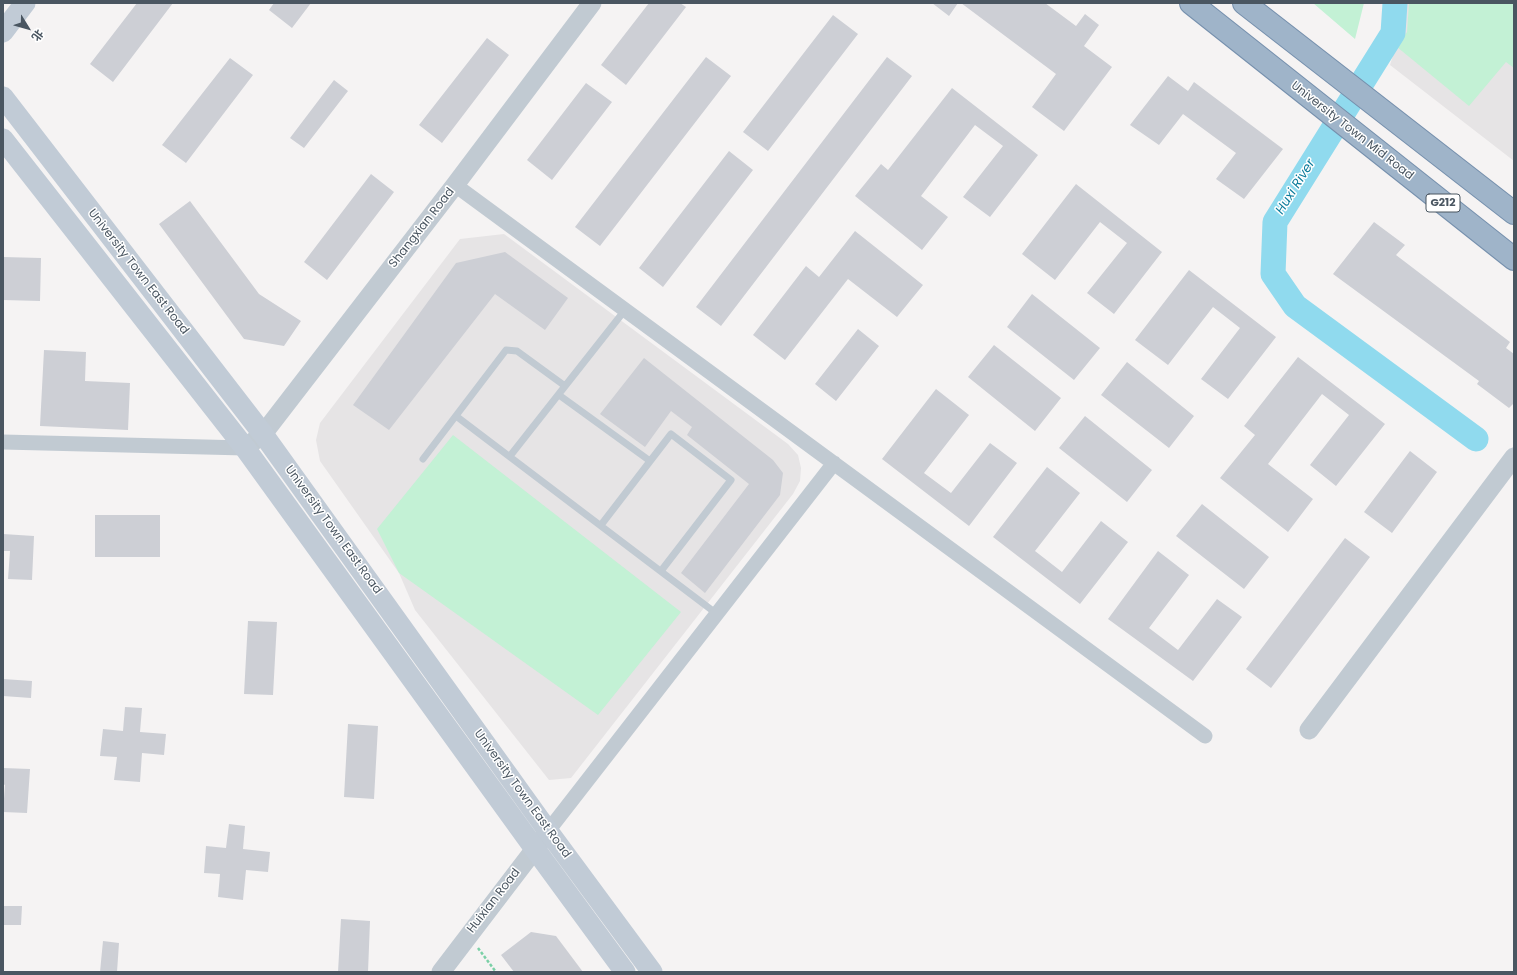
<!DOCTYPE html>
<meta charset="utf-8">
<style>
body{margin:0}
#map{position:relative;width:1517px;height:975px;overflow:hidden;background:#f5f3f3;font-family:Poppins,"Noto Sans SC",sans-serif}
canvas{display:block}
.frame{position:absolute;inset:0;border:4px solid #4a5661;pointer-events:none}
.north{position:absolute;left:8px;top:8px;width:40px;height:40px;-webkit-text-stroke:3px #fff;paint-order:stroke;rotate:127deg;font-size:11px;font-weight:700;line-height:16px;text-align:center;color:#4a5661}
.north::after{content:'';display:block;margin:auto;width:14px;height:18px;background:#4a5661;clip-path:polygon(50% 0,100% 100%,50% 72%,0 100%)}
</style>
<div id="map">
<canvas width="1517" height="975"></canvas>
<div class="frame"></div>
<div class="north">北</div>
</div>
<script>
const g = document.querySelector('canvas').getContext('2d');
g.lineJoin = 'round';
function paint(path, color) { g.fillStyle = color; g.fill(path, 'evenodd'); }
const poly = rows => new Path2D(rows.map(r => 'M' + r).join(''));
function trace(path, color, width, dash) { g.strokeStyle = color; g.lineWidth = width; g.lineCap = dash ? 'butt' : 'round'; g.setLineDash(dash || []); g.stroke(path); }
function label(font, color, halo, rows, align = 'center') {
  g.font = font + ' Poppins,sans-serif'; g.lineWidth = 3; g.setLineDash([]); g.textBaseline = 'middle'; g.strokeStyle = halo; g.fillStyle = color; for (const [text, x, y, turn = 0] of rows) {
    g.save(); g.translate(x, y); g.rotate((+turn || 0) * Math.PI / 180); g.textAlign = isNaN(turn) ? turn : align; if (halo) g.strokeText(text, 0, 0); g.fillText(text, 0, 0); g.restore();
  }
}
paint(poly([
 [1403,3,1514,3,1514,161,1390,65,1401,30],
 [504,234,788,444,798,455,801,468,800,481,793,494,571,778,549,780,415,610,399,573,320,461,316,440,320,423,460,239]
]), '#e6e4e5');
paint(poly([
 [1313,3,1364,3,1355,39],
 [1409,3,1514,3,1514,68,1506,62,1469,106,1397,47,1407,32],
 [453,435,681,612,598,715,399,573,377,529]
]), '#c3f1d5');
trace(poly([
 [1395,3,1393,33,1275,222,1273,274,1295,306,1476,439]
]), '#90daee', 25);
paint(poly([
 [137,3,173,3,113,82,90,64],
 [274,3,311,3,292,28,269,10],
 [649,3,680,3,686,7,626,85,601,65],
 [932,3,958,3,949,16],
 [961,3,1045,3,1076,26,1085,14,1099,25,1084,46,1112,67,1064,131,1032,107,1056,74],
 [833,15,858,34,768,151,743,132],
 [487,38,509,55,442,143,419,125],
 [706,57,731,76,600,246,575,227],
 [887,57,912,76,721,326,696,307],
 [230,58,253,75,186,163,162,145],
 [1168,76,1188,91,1194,82,1283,149,1244,199,1216,179,1236,153,1183,114,1159,145,1130,125],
 [334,80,348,91,304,148,290,138],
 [586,83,612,102,552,180,527,160],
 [952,88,1038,155,990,217,963,197,1003,146,975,125,921,196,948,217,922,250,855,196,881,164,888,170],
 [729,151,753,170,663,287,639,268],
 [371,174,394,192,327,280,304,262],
 [1076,184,1162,252,1114,314,1087,293,1127,243,1100,222,1055,280,1022,254],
 [190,201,259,294,301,321,284,346,244,339,159,224],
 [1374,222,1405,245,1396,255,1510,342,1506,348,1514,354,1514,403,1509,408,1477,384,1479,381,1333,274],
 [855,231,923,285,897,317,848,279,785,360,753,335,806,266,819,277],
 [505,252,568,298,545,330,495,294,389,430,353,405,456,263],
 [3,257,41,258,40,301,3,300],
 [1189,270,1276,337,1228,399,1201,379,1240,328,1213,307,1168,365,1135,340],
 [1032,294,1100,348,1074,380,1007,327],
 [858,329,879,346,836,401,815,384],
 [994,345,1061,398,1035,431,968,377],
 [44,350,86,352,85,381,130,383,128,430,40,426],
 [1298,357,1385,424,1336,486,1310,465,1349,415,1322,394,1268,464,1313,499,1288,532,1220,478,1255,435,1244,426],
 [644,358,773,460,783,473,780,495,705,593,681,573,749,484,687,435,692,427,671,411,645,447,600,414],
 [1127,362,1194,416,1169,448,1101,395],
 [936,389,969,415,924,473,951,493,990,443,1017,463,969,526,882,459],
 [1085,416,1152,470,1127,502,1059,448],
 [1410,451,1437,472,1392,533,1364,512],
 [1047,467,1080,493,1035,551,1062,572,1101,521,1128,542,1080,604,993,537],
 [1202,504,1269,557,1244,589,1176,536],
 [95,515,160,515,160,557,95,557],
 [3,534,34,536,32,580,8,579,10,551,3,551],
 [1345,538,1370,557,1271,688,1246,669],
 [1158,551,1189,575,1149,628,1178,650,1217,599,1242,617,1193,681,1108,619],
 [248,621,277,622,273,695,244,694],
 [3,679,32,681,31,698,3,696],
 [125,707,142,708,140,732,166,734,164,755,142,753,140,782,114,780,117,757,100,756,103,729,123,731],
 [348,724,378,726,374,799,344,797],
 [3,768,30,769,27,813,3,812,5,785,3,784],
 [229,824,245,826,243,849,270,852,268,872,246,870,243,900,218,897,220,874,204,873,206,846,226,848],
 [3,906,22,906,21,925,3,925],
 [341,919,370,921,368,972,338,972],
 [531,932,556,936,583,972,514,972,501,955],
 [103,941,119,943,117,972,100,972]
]), '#cdcfd5');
const trunk = poly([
 [1191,3,1514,259],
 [1244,3,1514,213]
]);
trace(trunk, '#7690ad', 24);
trace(poly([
 [478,948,496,972]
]), '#7ad0a6', 2.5, [3, 2]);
trace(poly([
 [559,395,650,461],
 [456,416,717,614],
 [510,456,625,310],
 [423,459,506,350,517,351,565,386],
 [601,525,671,434,731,480,661,571]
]), '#c1cad2', 7);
trace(poly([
 [455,185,1205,736],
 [3,442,245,448],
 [548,831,834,463]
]), '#c1cad2', 15);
trace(poly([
 [245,448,263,434,455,185,592,3],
 [1309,730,1514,457],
 [441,972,544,837]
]), '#c1cad2', 19);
trace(poly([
 [3,32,25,3],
 [3,97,263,434,548,831,652,972],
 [3,139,245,448,535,849,625,972]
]), '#c1cbd6', 21);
trace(trunk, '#9fb4c9', 22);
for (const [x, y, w] of [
 [1443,203,34]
]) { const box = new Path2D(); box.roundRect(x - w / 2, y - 9, w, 18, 3); g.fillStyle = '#fff'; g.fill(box); trace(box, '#4a5661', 1); }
label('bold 11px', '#4a5661', null, [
 ["G212",1443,203]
]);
label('12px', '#4a5661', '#fff', [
 ["University Town Mid Road",1352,131,38],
 ["Shangxian Road",422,228,-52],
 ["University Town East Road",138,272,52],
 ["University Town East Road",333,530,54],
 ["University Town East Road",522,794,54],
 ["Huixian Road",494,901,-52]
]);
label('italic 13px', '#0c7c9b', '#fff', [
 ["Huxi River",1296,187,-58]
]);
</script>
